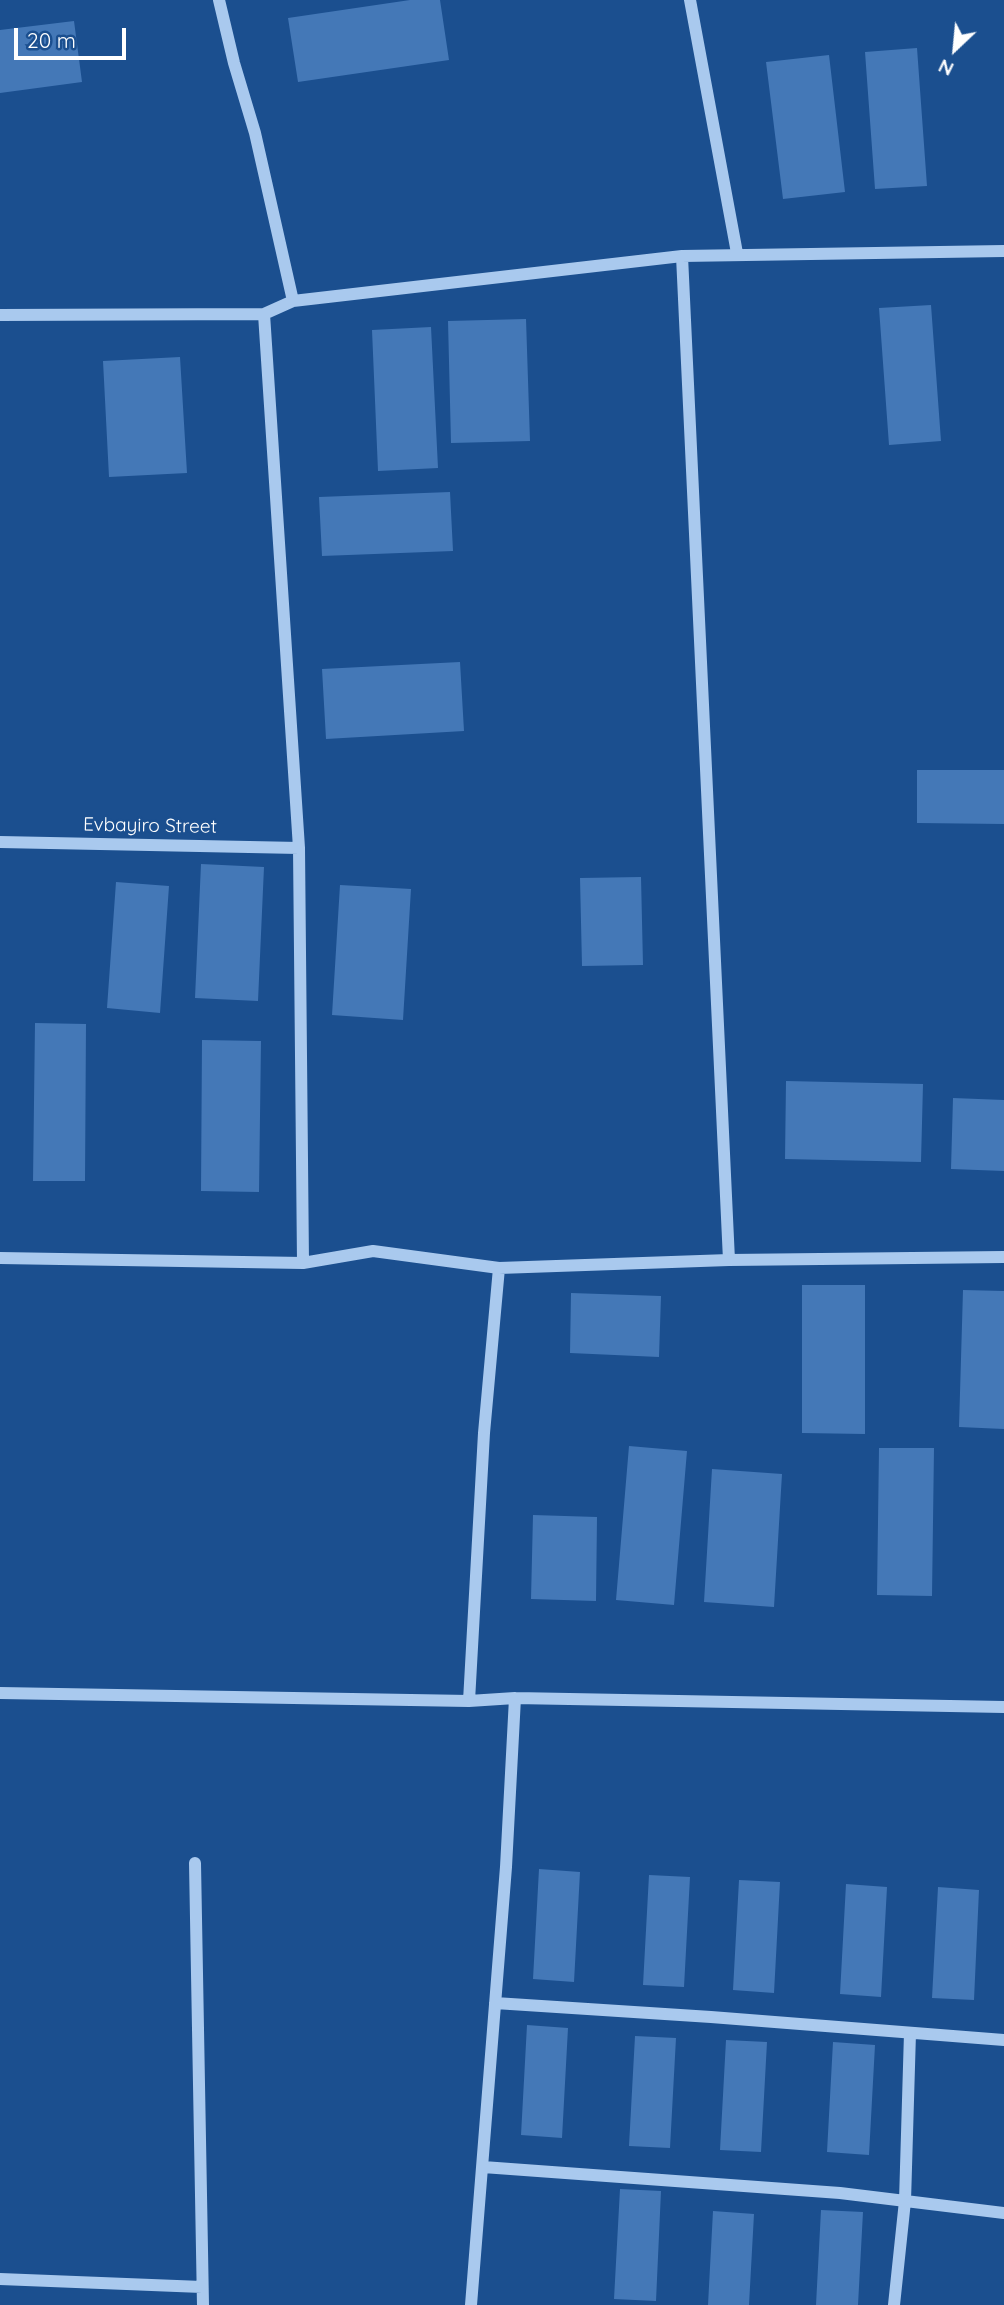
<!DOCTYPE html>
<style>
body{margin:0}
#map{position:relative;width:1004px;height:2305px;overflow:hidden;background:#1b4f8f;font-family:Quicksand,sans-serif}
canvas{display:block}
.north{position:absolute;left:920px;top:14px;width:70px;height:70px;-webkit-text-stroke:5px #1b4f8f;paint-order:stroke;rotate:206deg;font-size:19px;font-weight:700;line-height:28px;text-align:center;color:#fff}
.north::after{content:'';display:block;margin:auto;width:24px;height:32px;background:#fff;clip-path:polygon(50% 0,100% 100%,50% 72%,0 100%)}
.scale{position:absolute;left:14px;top:28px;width:112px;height:32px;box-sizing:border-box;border:4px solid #fff;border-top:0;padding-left:9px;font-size:21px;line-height:24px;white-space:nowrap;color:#fff;-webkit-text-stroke:5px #1b4f8f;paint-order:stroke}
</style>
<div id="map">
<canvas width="1004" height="2305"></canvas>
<div class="north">N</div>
<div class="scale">20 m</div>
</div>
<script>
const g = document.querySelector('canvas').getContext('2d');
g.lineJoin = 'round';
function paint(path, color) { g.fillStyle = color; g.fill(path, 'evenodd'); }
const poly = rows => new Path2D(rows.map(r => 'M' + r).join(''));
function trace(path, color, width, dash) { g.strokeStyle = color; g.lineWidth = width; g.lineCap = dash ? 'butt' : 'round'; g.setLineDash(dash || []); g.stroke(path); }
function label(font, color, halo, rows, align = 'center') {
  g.font = font + ' Quicksand,sans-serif'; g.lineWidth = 5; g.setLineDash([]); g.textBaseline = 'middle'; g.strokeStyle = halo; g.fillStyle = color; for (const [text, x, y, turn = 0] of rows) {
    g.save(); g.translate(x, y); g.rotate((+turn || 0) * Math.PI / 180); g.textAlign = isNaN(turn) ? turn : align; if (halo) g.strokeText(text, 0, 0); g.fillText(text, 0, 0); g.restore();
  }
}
paint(poly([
 [410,0,440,0,449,60,298,82,288,18],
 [74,21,82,82,0,93,0,30],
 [917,48,927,186,875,189,865,52],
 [829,55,845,192,783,199,766,62],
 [931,305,941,441,889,445,879,308],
 [526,319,530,441,451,443,448,321],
 [431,327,438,468,378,471,372,330],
 [180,357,187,473,109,477,103,361],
 [450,492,453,551,322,556,319,497],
 [460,662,464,731,326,739,322,669],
 [917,770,1004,770,1004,824,917,823],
 [201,864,264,867,258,1001,195,998],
 [641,877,643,965,582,966,580,878],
 [116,882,169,886,160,1013,107,1008],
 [340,885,411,889,403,1020,332,1015],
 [35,1023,86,1024,85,1181,33,1181],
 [202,1040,261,1041,259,1192,201,1191],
 [786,1081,923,1084,921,1162,785,1159],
 [953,1098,1004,1100,1004,1171,951,1169],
 [802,1285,865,1285,865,1434,802,1433],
 [963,1290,1004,1291,1004,1429,959,1427],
 [571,1293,661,1296,659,1357,570,1353],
 [629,1446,687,1451,674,1605,616,1600],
 [879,1448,934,1448,932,1596,877,1595],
 [712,1469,782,1474,774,1607,704,1602],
 [533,1515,597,1517,596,1601,531,1599],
 [539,1869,580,1872,574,1982,533,1979],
 [649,1875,690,1877,684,1987,643,1985],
 [739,1880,780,1882,774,1993,733,1990],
 [846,1884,887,1887,881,1997,840,1994],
 [938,1887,979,1890,974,2000,932,1998],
 [527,2025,568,2028,562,2138,521,2135],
 [635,2036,676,2038,670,2148,629,2146],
 [726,2040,767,2042,761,2152,720,2150],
 [833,2042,875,2045,869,2155,827,2152],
 [620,2189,661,2191,656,2301,614,2299],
 [821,2210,863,2212,858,2305,816,2305],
 [713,2211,754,2214,749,2305,708,2305]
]), '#4478b7');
trace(poly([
 [219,0,234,63,255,133,293,301],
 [690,0,737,253],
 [682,256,729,1260],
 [264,314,299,848,303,1263],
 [0,315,264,314,293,301,682,256,1004,251],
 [0,842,299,848],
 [0,1258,303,1263,373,1251,499,1268,729,1260,1004,1257],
 [0,1693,469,1701,515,1698,1004,1707],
 [469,1701,484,1433,499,1268],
 [195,1863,203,2305],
 [495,2003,711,2017,1004,2040],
 [483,2167,840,2193,1004,2213],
 [0,2279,202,2287],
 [471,2305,506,1867,515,1698],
 [894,2305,905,2201,910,2033]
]), '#a9c9ee', 12);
label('19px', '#fff', '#1b4f8f', [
 ["Evbayiro Street",150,826,1]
]);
</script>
